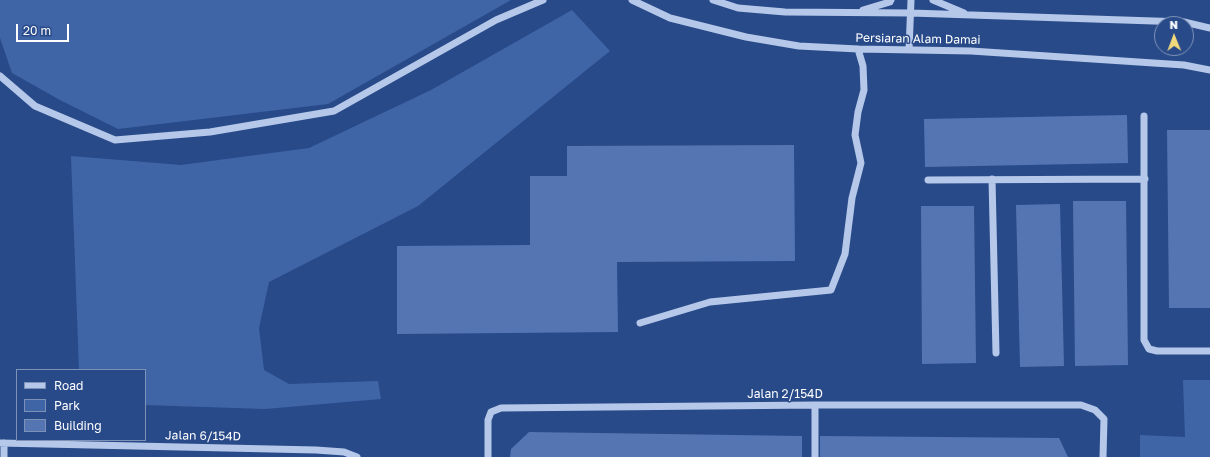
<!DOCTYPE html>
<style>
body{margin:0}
#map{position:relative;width:1210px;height:457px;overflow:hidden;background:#284a89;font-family:"Golos Text",sans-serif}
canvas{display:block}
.legend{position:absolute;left:16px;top:369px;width:130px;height:72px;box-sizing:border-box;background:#284a89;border:1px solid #7e92b8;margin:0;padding:5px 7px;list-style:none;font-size:12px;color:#fff}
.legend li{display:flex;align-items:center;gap:8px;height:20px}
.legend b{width:20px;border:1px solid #7e92b8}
.north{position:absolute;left:1154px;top:16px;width:40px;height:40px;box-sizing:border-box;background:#284a89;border:1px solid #7e92b8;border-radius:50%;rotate:359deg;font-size:11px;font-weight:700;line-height:16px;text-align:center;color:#fff}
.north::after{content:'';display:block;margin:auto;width:14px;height:18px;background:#f0d97c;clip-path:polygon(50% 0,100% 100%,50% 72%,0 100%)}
.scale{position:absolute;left:16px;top:24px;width:53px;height:18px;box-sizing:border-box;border:2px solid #fff;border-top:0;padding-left:5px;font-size:12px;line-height:14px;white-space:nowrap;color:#fff;-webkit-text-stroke:3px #284a89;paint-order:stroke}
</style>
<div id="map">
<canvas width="1210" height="457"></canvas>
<ul class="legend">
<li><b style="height:5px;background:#b5c8e9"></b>Road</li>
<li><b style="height:11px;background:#4065a7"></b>Park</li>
<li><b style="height:11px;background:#5575b2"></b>Building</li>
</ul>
<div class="north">N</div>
<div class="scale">20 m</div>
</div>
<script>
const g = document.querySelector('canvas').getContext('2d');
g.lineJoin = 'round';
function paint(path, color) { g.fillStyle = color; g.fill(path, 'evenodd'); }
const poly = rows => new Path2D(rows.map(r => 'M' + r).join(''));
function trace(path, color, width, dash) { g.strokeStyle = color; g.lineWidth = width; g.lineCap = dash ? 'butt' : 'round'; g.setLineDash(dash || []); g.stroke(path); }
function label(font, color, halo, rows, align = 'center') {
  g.font = font + ' "Golos Text",sans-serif'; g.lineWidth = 3; g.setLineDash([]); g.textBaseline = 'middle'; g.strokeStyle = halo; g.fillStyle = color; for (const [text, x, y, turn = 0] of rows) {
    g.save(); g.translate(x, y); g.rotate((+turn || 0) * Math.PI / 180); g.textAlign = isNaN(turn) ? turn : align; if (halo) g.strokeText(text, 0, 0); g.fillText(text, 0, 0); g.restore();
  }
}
paint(poly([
 [0,0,511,0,328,104,118,129,60,100,12,73,0,38],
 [572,10,610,51,418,206,269,282,259,328,264,370,289,384,378,381,381,399,265,409,145,405,145,370,79,370,71,156,181,165,309,148,431,90],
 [1183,380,1210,380,1210,457,1140,457,1140,435,1185,437]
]), '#4065a7');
paint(poly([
 [1127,115,1128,163,925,167,924,119],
 [1167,130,1210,130,1210,308,1169,308],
 [794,145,795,261,617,262,618,332,397,334,397,246,530,245,530,176,567,176,567,146],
 [1073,201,1126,201,1128,365,1075,366],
 [1060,204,1064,366,1020,367,1016,205],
 [921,206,974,206,976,363,922,364],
 [529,432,802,436,802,457,510,457,511,449],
 [820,436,1059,438,1068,457,820,457]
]), '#5575b2');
trace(poly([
 [632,0,670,18,746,37,799,46,858,49,971,51,1184,65,1210,70],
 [713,0,738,8,785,12,911,13,1184,22,1210,28],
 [933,0,964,13],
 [863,10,890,2,891,0],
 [909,50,911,0],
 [0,76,35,106,115,140,210,132,334,111,496,20,543,0],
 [1144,116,1144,340,1149,349,1157,351,1210,351],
 [992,179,996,353],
 [928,180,1145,179],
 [640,323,710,302,831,290,845,254,852,198,861,163,855,135,858,112,864,90,863,66,858,49],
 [0,443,316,450,344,452,357,457],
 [4,443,4,457],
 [488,457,488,420,491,412,501,408,815,405,1081,405,1095,410,1104,419,1103,457],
 [815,457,815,405]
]), '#b5c8e9', 7);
label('12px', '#fff', '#284a89', [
 ["Persiaran Alam Damai",918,39,1],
 ["Jalan 2/154D",785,394],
 ["Jalan 6/154D",203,436,1]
]);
</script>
